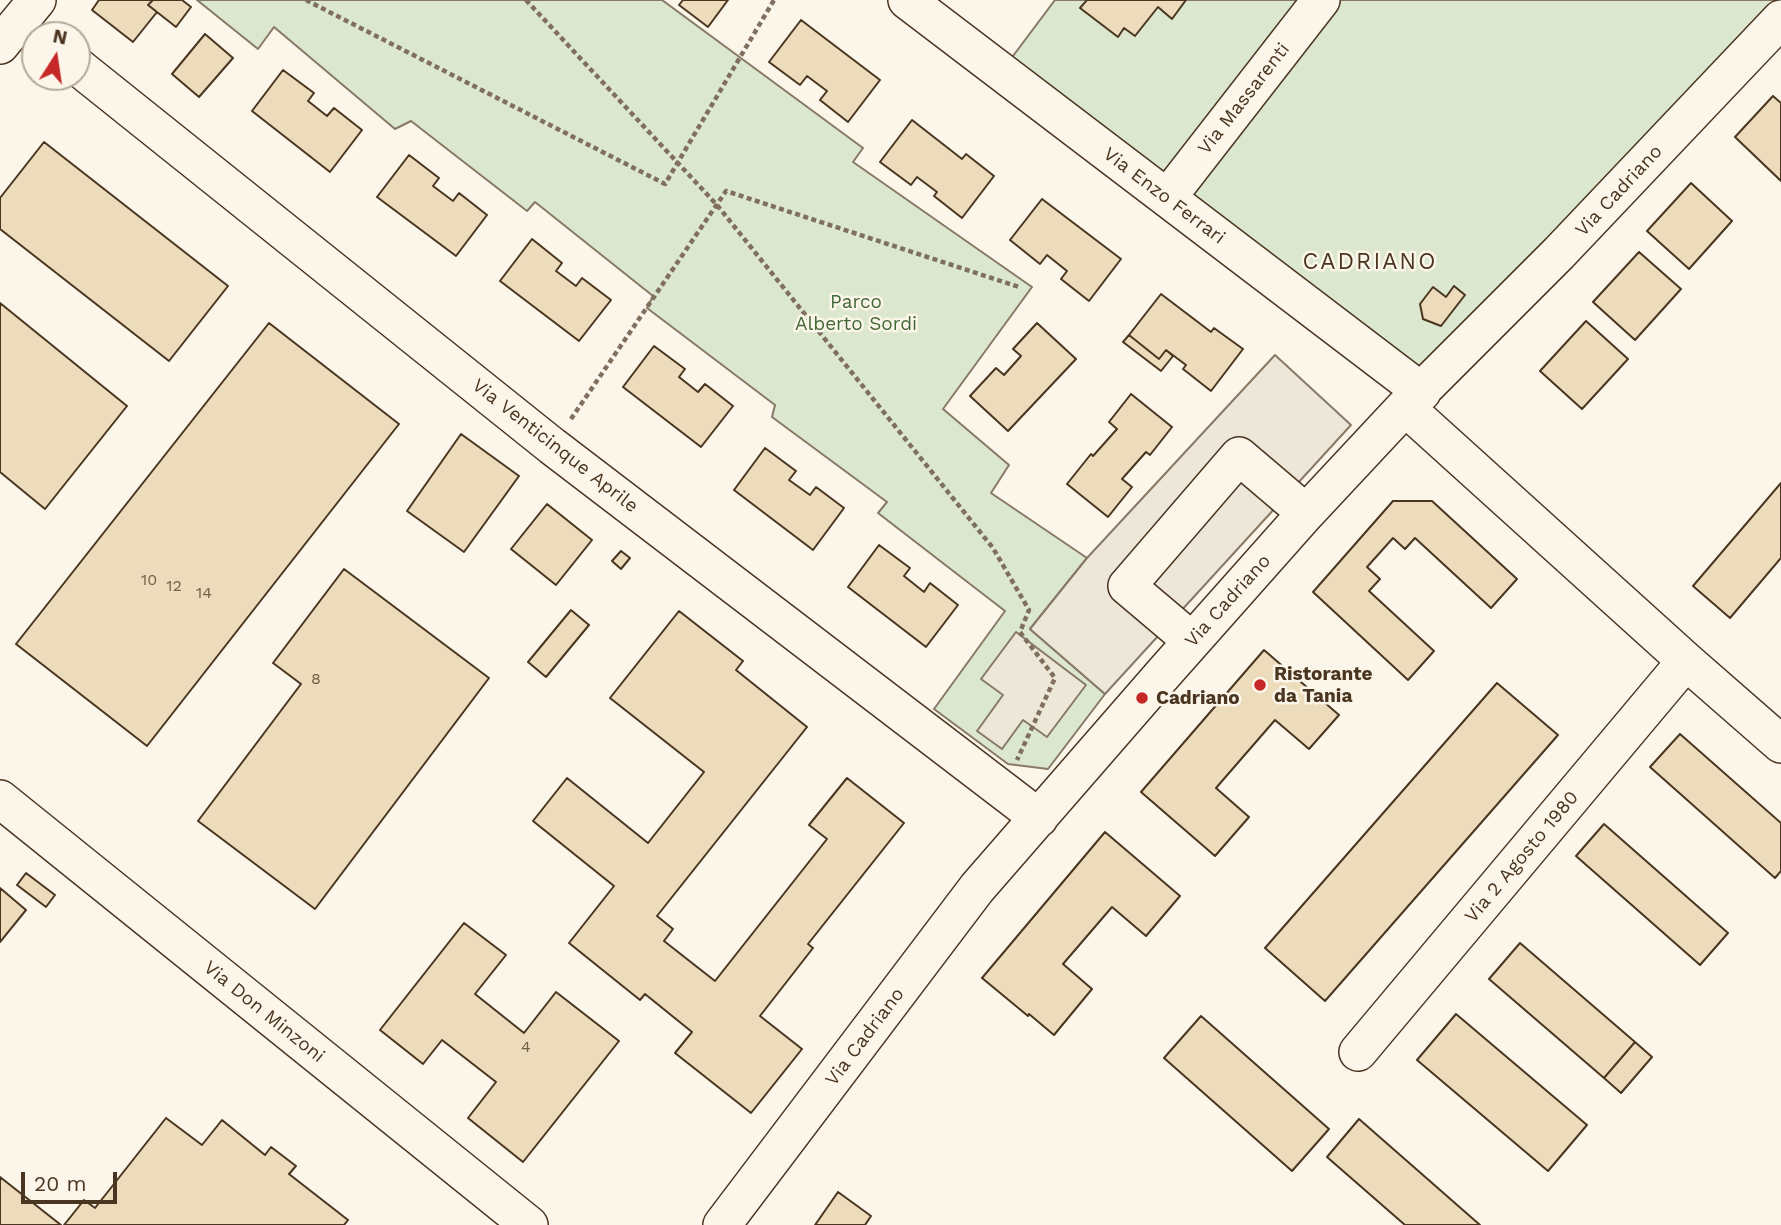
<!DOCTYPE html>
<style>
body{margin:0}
#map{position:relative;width:1781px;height:1225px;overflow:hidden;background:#fbf6e9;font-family:"Work Sans",sans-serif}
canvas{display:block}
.north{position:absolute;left:21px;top:21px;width:70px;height:70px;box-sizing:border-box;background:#fbf6e9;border:2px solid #b4a999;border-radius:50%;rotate:12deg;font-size:19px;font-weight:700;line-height:28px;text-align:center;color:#4a3520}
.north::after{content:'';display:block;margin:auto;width:24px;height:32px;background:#c62828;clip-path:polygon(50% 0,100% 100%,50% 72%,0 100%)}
.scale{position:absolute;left:21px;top:1172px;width:96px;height:32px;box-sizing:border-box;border:4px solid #4a3520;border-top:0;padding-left:9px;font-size:21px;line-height:24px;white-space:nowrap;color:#4a3520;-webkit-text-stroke:5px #fbf6e9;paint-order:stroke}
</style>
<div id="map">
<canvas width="1781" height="1225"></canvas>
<div class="north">N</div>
<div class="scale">20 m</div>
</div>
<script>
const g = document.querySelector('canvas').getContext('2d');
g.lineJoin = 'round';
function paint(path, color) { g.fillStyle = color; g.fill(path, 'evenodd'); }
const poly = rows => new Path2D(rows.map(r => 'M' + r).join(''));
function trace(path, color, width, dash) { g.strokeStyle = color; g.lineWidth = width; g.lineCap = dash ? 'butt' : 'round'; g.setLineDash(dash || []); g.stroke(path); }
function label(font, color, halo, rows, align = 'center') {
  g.font = font + ' "Work Sans",sans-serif'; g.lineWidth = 5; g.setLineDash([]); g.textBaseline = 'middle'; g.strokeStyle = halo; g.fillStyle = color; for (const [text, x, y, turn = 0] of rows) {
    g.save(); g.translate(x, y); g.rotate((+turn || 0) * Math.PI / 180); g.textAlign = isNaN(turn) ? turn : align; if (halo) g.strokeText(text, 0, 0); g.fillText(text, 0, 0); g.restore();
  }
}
const green = poly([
 [197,0,662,0,863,148,853,162,1032,287,943,409,1009,465,991,493,1087,558,1030,629,1105,694,1048,769,1008,764,934,709,1005,611,878,513,887,502,772,417,775,405,647,308,653,296,535,202,527,211,411,121,395,129,274,27,258,49,197,0],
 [1055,0,1781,0,1781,21,1411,406,1001,72,1055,0]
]);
paint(green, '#dce7d0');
trace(green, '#887966', 2);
const parking = poly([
 [1275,355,1351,425,1105,694,1030,629,1087,558,1275,355],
 [1016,632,1086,685,1047,737,1023,720,1002,749,977,731,1003,695,981,679,1016,632]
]);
paint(parking, '#ede7d9');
trace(parking, '#887966', 2);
const building = poly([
 [99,0,153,0,148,5,157,12,133,42,92,10,99,0],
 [153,0,182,0,191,7,176,27,148,5,153,0],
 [683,0,728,0,708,27,679,5,683,0],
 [1087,0,1186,0,1172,19,1158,7,1135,36,1124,28,1118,37,1080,8,1087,0],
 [801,20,880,80,848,122,820,100,827,91,807,76,800,85,769,62,801,20],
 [205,34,233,58,199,97,172,74,205,34],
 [283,70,314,93,308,101,327,116,334,108,362,130,330,172,252,111,283,70],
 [1773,96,1781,103,1781,181,1735,137,1773,96],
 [912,120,962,159,966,154,994,176,962,218,934,196,937,192,917,177,911,185,880,162,912,120],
 [44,142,228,286,169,361,0,229,0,198,44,142],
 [409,155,439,178,433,186,453,201,459,193,487,215,456,256,377,197,409,155],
 [1691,183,1732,221,1689,269,1647,231,1691,183],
 [1042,199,1121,259,1089,301,1061,279,1067,271,1047,255,1040,264,1010,240,1042,199],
 [532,239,562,263,556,271,576,286,582,278,611,300,579,341,500,281,532,239],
 [1639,252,1681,289,1635,340,1593,302,1639,252],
 [1454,286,1465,295,1441,326,1423,319,1420,304,1433,287,1446,297,1454,286],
 [1161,294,1211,332,1214,328,1243,349,1211,391,1183,369,1186,365,1166,350,1159,359,1129,335,1161,294],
 [0,303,127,406,45,509,0,472,0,303],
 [1586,321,1628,359,1582,409,1540,371,1586,321],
 [269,323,399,424,147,746,16,644,269,323],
 [1037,323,1076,359,1008,431,970,396,996,368,1004,375,1021,356,1013,349,1037,323],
 [1129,335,1159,359,1166,350,1173,356,1161,371,1123,342,1129,335],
 [654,346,685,369,679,377,698,392,705,384,733,406,701,447,623,387,654,346],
 [1131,394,1172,427,1150,455,1146,452,1122,479,1132,487,1108,517,1067,484,1091,454,1093,456,1117,429,1109,422,1131,394],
 [461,434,519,476,464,552,407,511,461,434],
 [765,448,796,471,789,480,810,495,816,487,844,508,813,550,734,490,765,448],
 [1781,483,1781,558,1730,618,1693,586,1781,483],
 [1393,501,1432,501,1517,579,1491,608,1415,538,1405,549,1393,538,1367,567,1380,579,1369,591,1434,651,1408,680,1313,592,1393,501],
 [547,504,592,540,556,585,511,549,547,504],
 [879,545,910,568,904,576,924,592,930,583,958,605,926,647,848,587,879,545],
 [621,551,630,558,621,569,612,561,621,551],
 [344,569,489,678,315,909,198,821,301,684,273,663,344,569],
 [571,610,589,625,546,677,528,662,571,610],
 [679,611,743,661,736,670,807,727,657,916,673,929,664,941,715,981,827,839,809,825,847,778,904,823,808,944,813,948,760,1016,802,1049,751,1113,675,1053,692,1032,645,994,640,1000,569,943,614,886,533,821,567,778,648,843,704,772,610,698,679,611],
 [1264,650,1339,715,1309,749,1275,720,1216,788,1249,817,1215,856,1141,792,1264,650],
 [1497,683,1558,735,1325,1001,1265,948,1497,683],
 [1680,734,1781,823,1781,871,1775,878,1650,767,1680,734],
 [1604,824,1728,933,1700,965,1576,856,1604,824],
 [1105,832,1180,896,1146,936,1112,907,1063,964,1092,989,1054,1035,1029,1014,1028,1016,982,978,1105,832],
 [26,873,55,895,46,907,17,885,26,873],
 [0,888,26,910,0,942,0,888],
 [464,923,506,955,475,994,524,1033,556,992,619,1041,523,1162,468,1118,496,1082,442,1040,423,1064,380,1030,464,923],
 [1520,943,1635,1042,1604,1078,1489,979,1520,943],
 [1456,1014,1587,1125,1548,1171,1417,1060,1456,1014],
 [1201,1016,1329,1129,1292,1171,1164,1058,1201,1016],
 [1635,1042,1652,1057,1621,1093,1604,1078,1635,1042],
 [166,1118,202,1145,222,1120,265,1155,271,1147,296,1166,289,1174,348,1220,344,1225,64,1225,84,1200,95,1208,166,1118],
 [1359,1119,1480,1225,1405,1225,1327,1157,1359,1119],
 [0,1177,61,1225,0,1225,0,1177],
 [838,1192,871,1216,865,1225,815,1225,838,1192]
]);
paint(building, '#ecdcbc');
trace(building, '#4a3520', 2);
const minor = poly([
 [907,0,1422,392],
 [0,45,37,0],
 [77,66,552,446,1039,818],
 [1167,198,1321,0],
 [1405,407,1686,661,1781,744],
 [1192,641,1127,586,1239,456,1306,513],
 [0,799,529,1225],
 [1358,1052,1686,661],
 [722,1225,977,888,1164,673,1306,513,1405,407,1559,253,1781,19]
]);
trace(minor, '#4a3520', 40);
trace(poly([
 [306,0,665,184,774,0],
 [526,0,717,205,993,548,1029,610,1020,632,1055,678,1017,760],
 [571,419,726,191,1019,287]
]), '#7f6f5c', 4.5, [5, 3.5]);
trace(minor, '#fbf6e9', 37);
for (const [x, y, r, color] of [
 [1260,685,7,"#c62828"],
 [1142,698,7,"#c62828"]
]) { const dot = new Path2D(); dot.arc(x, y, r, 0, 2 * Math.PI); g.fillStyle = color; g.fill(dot); trace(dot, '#fbf6e9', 2.5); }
label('16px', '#725f47', null, [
 ["10",149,580],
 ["12",174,586],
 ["14",204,593],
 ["8",316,679],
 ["4",526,1047]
]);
label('19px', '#4a3520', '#fbf6e9', [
 ["Via Massarenti",1244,99,-52],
 ["Via Cadriano",1619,191,-47],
 ["Via Enzo Ferrari",1164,196,37],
 ["Via Venticinque Aprile",555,446,38],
 ["Via Cadriano",1228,601,-48],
 ["Via 2 Agosto 1980",1522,857,-50],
 ["Via Don Minzoni",264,1012,39],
 ["Via Cadriano",865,1037,-53]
]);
label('19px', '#436837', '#fbf6e9', [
 ["Parco",856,302],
 ["Alberto Sordi",856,324]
]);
label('bold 19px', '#4a3520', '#fbf6e9', [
 ["Ristorante",1274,674],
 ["da Tania",1274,696],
 ["Cadriano",1156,698]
], 'left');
g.letterSpacing = '2px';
label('23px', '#4a3520', '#fbf6e9', [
 ["CADRIANO",1370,262]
]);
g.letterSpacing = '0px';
</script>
